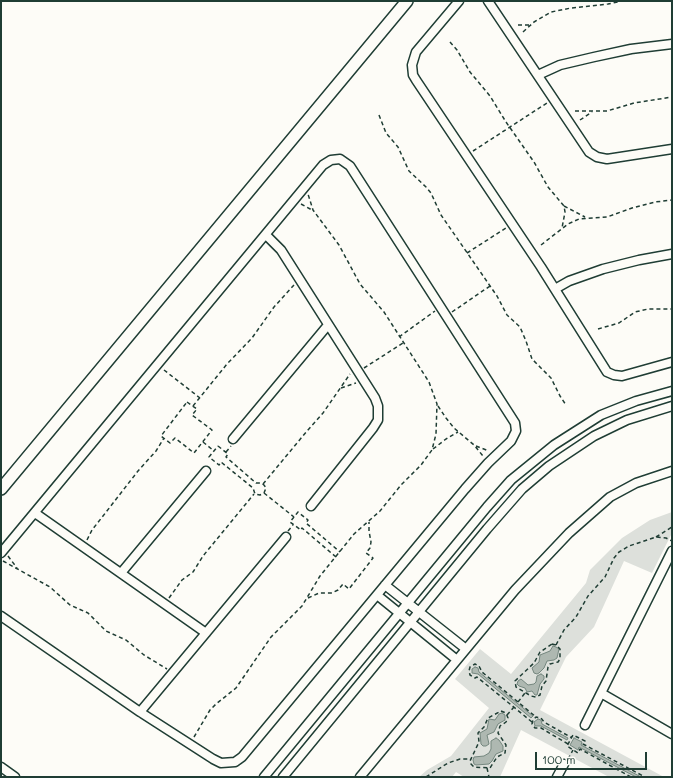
<!DOCTYPE html>
<style>
body{margin:0}
#map{position:relative;width:673px;height:778px;overflow:hidden;background:#fdfcf7;font-family:Mali,sans-serif}
canvas{display:block}
.frame{position:absolute;inset:0;border:2px solid #1f3d34;pointer-events:none}
.scale{position:absolute;left:535px;top:752px;width:112px;height:18px;box-sizing:border-box;border:2px solid #1f3d34;border-top:0;padding-left:5px;font-size:12px;line-height:14px;white-space:nowrap;color:#1f3d34;-webkit-text-stroke:3px #fdfcf7;paint-order:stroke}
</style>
<div id="map">
<canvas width="673" height="778"></canvas>
<div class="frame"></div>
<div class="scale">100 m</div>
</div>
<script>
const g = document.querySelector('canvas').getContext('2d');
g.lineJoin = 'round';
function paint(path, color) { g.fillStyle = color; g.fill(path, 'evenodd'); }
const poly = rows => new Path2D(rows.map(r => 'M' + r).join(''));
function trace(path, color, width, dash) { g.strokeStyle = color; g.lineWidth = width; g.lineCap = dash ? 'butt' : 'round'; g.setLineDash(dash || []); g.stroke(path); }
paint(poly([
 [672,512,672,533,652,573,624,561,594,627,566,657,540,710,664,777,609,777,521,730,500,777,464,777,456,772,452,777,419,777,427,770,451,756,489,708,455,679,480,649,511,674,586,583,590,570,622,538,650,520]
]), '#dde0db');
const water = poly([
 [553,646,556,647,559,649,557,658,554,660,547,661,544,668,539,673,537,674,534,673,532,668,539,662,540,655,550,651,553,646],
 [475,667,478,668,479,672,533,716,531,718,478,674,472,673,472,669,475,667],
 [541,674,544,676,544,679,540,684,537,695,535,695,532,691,527,692,525,688,519,686,517,684,518,681,521,679,528,685,534,684,536,682,537,676,541,674],
 [502,713,505,715,505,720,498,724,494,732,487,735,489,744,486,746,483,746,481,744,480,733,487,729,489,719,495,720,499,714,502,713],
 [538,719,541,720,542,724,568,738,567,740,541,726,535,726,534,722,538,719],
 [496,738,499,740,503,746,503,751,496,754,492,761,489,764,476,765,474,764,473,760,474,757,484,756,489,753,491,749,491,741,496,738],
 [574,738,582,742,581,745,641,777,636,777,579,747,578,750,570,745,574,738]
]);
paint(water, '#aeb8b1');
trace(water, '#75877f', 1);
const street = poly([
 [459,1,416,52,412,65,413,75,416,80,541,267,607,372,614,375,622,376,672,362],
 [488,1,589,152,597,157,607,159,672,149],
 [538,75,560,65,594,57,631,49,672,44],
 [266,235,281,250,375,398,378,406,378,420,373,428,311,506],
 [555,289,569,281,603,269,639,260,672,254],
 [233,439,328,325],
 [35,513,206,633],
 [1,553,323,165,331,160,340,159,350,166,515,423,516,431,511,441,488,463,465,489,242,757,235,762,221,763,213,759,140,712,1,616],
 [121,573,206,471],
 [385,585,466,649],
 [377,595,457,660],
 [601,693,672,734],
 [140,712,286,537],
 [585,725,672,551],
 [1,767,15,777],
 [264,777,487,507,511,480,554,445,601,415,636,401,672,391],
 [283,777,487,529,522,489,549,466,594,436,627,420,672,406],
 [360,777,515,590,569,533,610,497,636,483,672,471],
 [557,777,564,764]
]);
const secondary = poly([
 [1,489,407,1]
]);
trace(street, '#1f3d34', 11);
trace(secondary, '#1f3d34', 14);
trace(poly([
 [518,25,530,25],
 [523,32,534,22,551,12,571,8,608,4,622,1],
 [450,42,457,50,470,72,490,96,506,122,534,162,548,187,564,206,565,212,562,228],
 [575,111,607,111,634,103,672,97],
 [379,115,386,133,398,147,409,171,426,187,431,193,441,215,497,296,507,315,520,327,526,341,532,359,551,378,560,396,566,405],
 [580,120,592,112],
 [473,151,547,103],
 [301,204,312,210],
 [564,206,585,217],
 [541,245,568,224,579,219,607,217,632,208,655,202,672,200],
 [467,253,506,228],
 [452,312,490,286],
 [598,329,619,323,635,312,648,309,672,309],
 [399,337,435,311],
 [364,368,403,343],
 [164,370,200,398],
 [341,388,356,383],
 [187,402,197,409,192,415,212,430,194,453,175,438,170,443,161,436,187,402],
 [193,406,227,364,252,338,274,307,294,285],
 [438,406,446,418,454,428,474,445,483,456],
 [203,442,214,451],
 [218,446,228,454,226,457,256,483,261,483,264,485,266,488,264,493,260,495,255,494,253,488,221,462,219,465,209,457,218,446],
 [476,446,489,451],
 [433,449,446,439,458,432],
 [226,452,231,446],
 [263,484,307,431,323,413,350,374],
 [264,493,294,517],
 [288,531,293,525],
 [656,537,672,527],
 [87,540,92,530,103,516,138,471,156,451,164,438],
 [8,556,17,568],
 [336,557,302,528,301,530,290,522,298,512,308,520,306,523,340,552],
 [3,561,50,587,70,605,88,613,106,631,126,640,144,655,167,669],
 [169,598,182,580,193,572,203,556,254,494],
 [308,598,319,593,332,593,338,590,343,584,349,589,373,558,366,553,370,548,371,542,369,531,369,522],
 [552,644,556,645,560,649,560,659,558,662,550,664,548,667,546,681,542,686,540,695,536,697,531,696,516,687,515,681,534,663,540,652,552,644],
 [556,645,564,630,576,617,588,596,605,577,614,558,619,552,629,546,656,537,666,538,672,541],
 [518,702,525,693],
 [501,711,506,713,508,718,506,722,500,726,498,733,506,745,505,753,497,757,490,768,474,767,471,764,470,761,479,742,478,733,484,727,488,718,501,711],
 [507,715,514,707],
 [532,722,477,677,475,678,470,675,469,671,470,667,475,664,479,666,482,672,536,717],
 [194,737,210,710,216,704,236,688,271,637,302,606,320,576,354,534,380,511,401,485,421,465,432,450,436,434,437,404,429,382,384,312,360,284,339,245,313,210,308,194],
 [568,744,541,728,535,728,532,724,533,720,536,717,541,718,544,722,572,738],
 [568,759,573,750],
 [487,768,489,777],
 [426,777,448,763,460,759,471,759],
 [631,777,580,749,578,753,567,746,573,735,585,741,583,744,645,777]
]), '#1f3d34', 1.5, [4, 3]);
trace(street, '#fdfcf7', 8);
trace(secondary, '#fdfcf7', 11);
</script>
